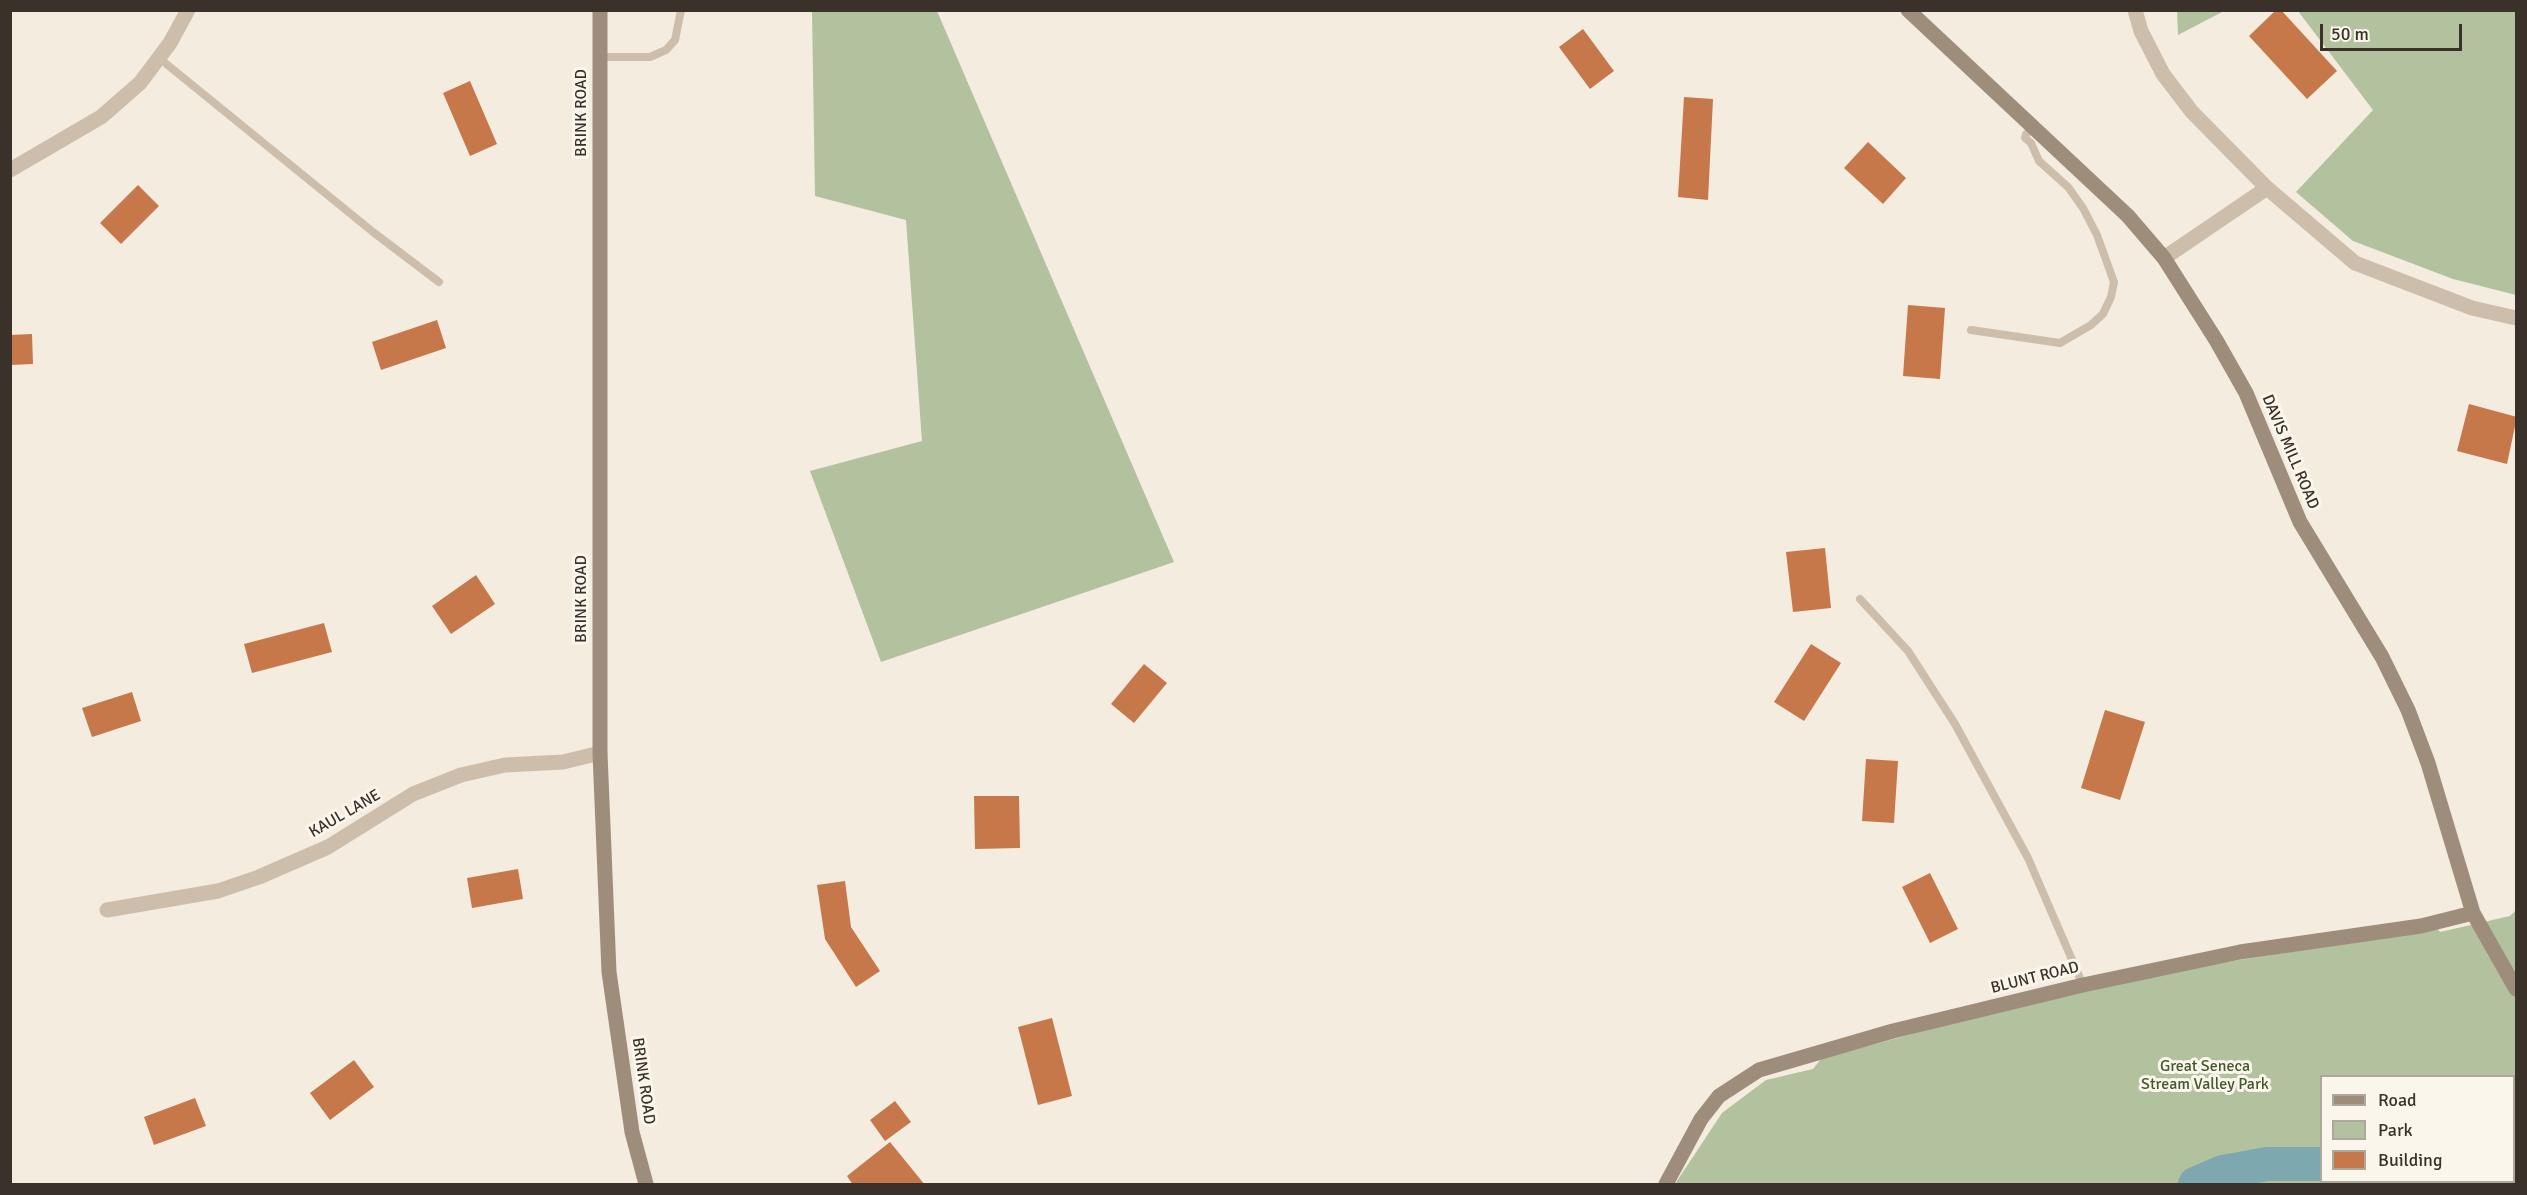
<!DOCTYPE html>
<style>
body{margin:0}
#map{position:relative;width:2527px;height:1195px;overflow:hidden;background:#f3ecdf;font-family:Signika,sans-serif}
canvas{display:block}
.frame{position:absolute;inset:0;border:12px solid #39312a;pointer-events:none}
.legend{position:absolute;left:2320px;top:1075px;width:195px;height:108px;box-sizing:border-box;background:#faf6ec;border:2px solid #ada79e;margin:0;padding:8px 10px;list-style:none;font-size:18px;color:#39312a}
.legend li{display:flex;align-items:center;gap:12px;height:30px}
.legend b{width:30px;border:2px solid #ada79e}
.scale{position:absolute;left:2320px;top:24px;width:142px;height:27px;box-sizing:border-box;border:3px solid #39312a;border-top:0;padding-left:8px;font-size:18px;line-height:21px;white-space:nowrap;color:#39312a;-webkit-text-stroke:4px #faf6ec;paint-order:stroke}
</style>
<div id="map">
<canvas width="2527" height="1195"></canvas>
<div class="frame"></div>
<ul class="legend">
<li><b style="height:8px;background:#9f8d7c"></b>Road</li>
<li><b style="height:16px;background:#b2c29f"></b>Park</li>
<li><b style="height:16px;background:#c6784b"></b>Building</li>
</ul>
<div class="scale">50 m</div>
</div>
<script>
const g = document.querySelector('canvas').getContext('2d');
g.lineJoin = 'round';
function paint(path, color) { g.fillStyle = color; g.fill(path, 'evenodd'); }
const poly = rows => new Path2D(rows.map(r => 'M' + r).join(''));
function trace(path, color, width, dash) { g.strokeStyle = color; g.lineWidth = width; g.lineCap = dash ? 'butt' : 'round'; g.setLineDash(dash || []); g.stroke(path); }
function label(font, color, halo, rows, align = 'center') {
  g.font = font + ' Signika,sans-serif'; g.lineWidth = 6; g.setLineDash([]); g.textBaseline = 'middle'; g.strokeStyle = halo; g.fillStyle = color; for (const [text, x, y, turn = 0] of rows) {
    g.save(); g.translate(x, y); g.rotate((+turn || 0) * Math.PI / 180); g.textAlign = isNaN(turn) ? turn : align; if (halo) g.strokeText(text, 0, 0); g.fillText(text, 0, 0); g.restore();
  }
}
paint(poly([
 [2177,10,2224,10,2224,11,2178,35],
 [812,11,937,11,1174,562,881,662,810,471,922,441,906,220,815,196],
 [2298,11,2516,11,2516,295,2453,279,2353,241,2296,192,2373,110],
 [2516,910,2516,1184,1675,1184,1722,1113,1766,1080,1813,1069,1821,1059,1970,1018,2188,968,2438,929,2440,932,2510,916],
 [2322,1076,2514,1076,2514,1182,2322,1182]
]), '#b2c29f');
trace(poly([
 [2514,1124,2516,1122],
 [2195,1184,2223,1172,2267,1164,2322,1164]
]), '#7ea8b0', 34);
paint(poly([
 [2276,10,2281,10,2337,71,2307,99,2249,36],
 [1583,29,1614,71,1590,89,1559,47],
 [470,81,497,144,470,156,443,93],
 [1684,97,1713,99,1708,200,1678,197],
 [1868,142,1906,178,1883,204,1844,168],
 [138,185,159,206,121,244,100,223],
 [1908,305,1945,308,1940,379,1903,376],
 [437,320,446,348,381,370,372,342],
 [32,334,33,364,10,365,10,335],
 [2469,404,2517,417,2507,464,2457,451],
 [1825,548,1831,608,1793,612,1786,552],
 [476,575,495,604,451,634,432,606],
 [324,623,332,652,252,673,244,644],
 [1811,644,1841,663,1804,721,1774,702],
 [1144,664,1167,683,1134,723,1111,704],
 [132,692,141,721,92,737,82,708],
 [2105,710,2145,722,2120,800,2081,788],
 [1866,759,1898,761,1894,823,1862,821],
 [974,796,1019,796,1020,848,975,849],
 [518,869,523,899,472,908,467,878],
 [1930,873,1958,929,1930,943,1902,887],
 [845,881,851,927,880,971,856,987,825,939,817,885],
 [1052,1018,1072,1096,1038,1105,1018,1027],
 [354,1060,374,1087,330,1120,310,1093],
 [195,1098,206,1126,154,1145,144,1117],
 [895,1101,911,1122,885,1141,870,1120],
 [890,1142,925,1185,853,1185,847,1176]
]), '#c6784b');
trace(poly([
 [600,57,650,57,666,50,675,40,681,10],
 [159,58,373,232,439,282],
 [1971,330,2060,343,2091,325,2103,314,2111,297,2114,282,2097,235,2083,208,2068,187,2039,161,2031,143,2025,138,2026,134,2033,128],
 [1860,599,1908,651,1955,724,2028,858,2083,985]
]), '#ccbeab', 8);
trace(poly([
 [2135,10,2141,31,2163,74,2192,112,2267,188,2355,263,2472,308,2516,318],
 [10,170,101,117,140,83,170,43,188,10],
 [2164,258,2267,188],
 [107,910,218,891,259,877,328,847,413,794,461,775,505,765,563,762,600,753]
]), '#ccbeab', 15);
trace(poly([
 [600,10,600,753,609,972,632,1132,646,1184],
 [1908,10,2128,216,2164,258,2216,340,2246,393,2300,522,2382,657,2408,710,2428,763,2473,913,2516,989],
 [1666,1184,1701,1119,1719,1096,1759,1070,1893,1031,2083,985,2240,952,2421,926,2473,913]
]), '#9f8d7c', 15);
label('16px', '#39312a', '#faf6ec', [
 ["BRINK ROAD",582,113,-90],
 ["DAVIS MILL ROAD",2290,452,67],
 ["BRINK ROAD",582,599,-90],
 ["KAUL LANE",345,814,-30],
 ["BLUNT ROAD",2035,978,-14],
 ["BRINK ROAD",643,1081,82]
]);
label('16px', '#43582e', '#faf6ec', [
 ["Great Seneca",2205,1067],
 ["Stream Valley Park",2205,1085]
]);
</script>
